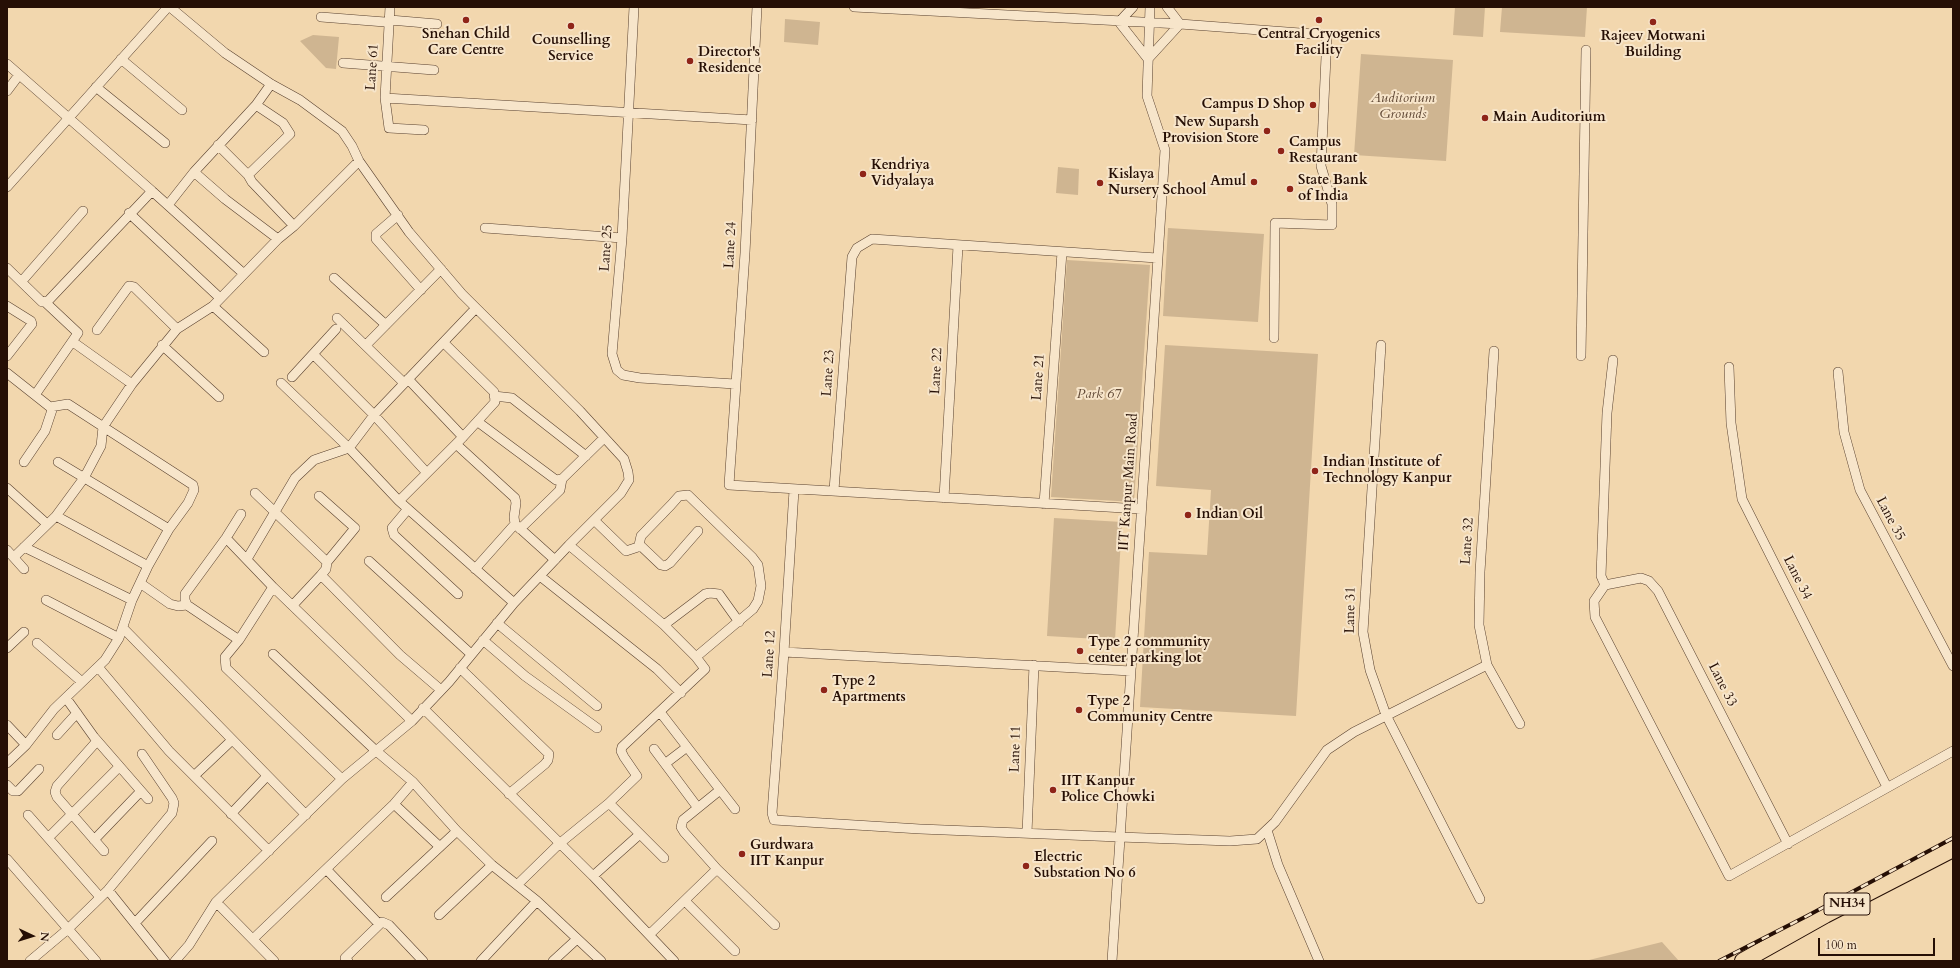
<!DOCTYPE html>
<style>
body{margin:0}
#map{position:relative;width:1960px;height:968px;overflow:hidden;background:#f2d7ae;font-family:Cardo,serif}
canvas{display:block}
.frame{position:absolute;inset:0;border:8px solid #260f05;pointer-events:none}
.north{position:absolute;left:12px;top:916px;width:40px;height:40px;-webkit-text-stroke:3px #f7e5ca;paint-order:stroke;rotate:94deg;font-size:11px;font-weight:700;line-height:16px;text-align:center;color:#260f05}
.north::after{content:'';display:block;margin:auto;width:14px;height:18px;background:#260f05;clip-path:polygon(50% 0,100% 100%,50% 72%,0 100%)}
.scale{position:absolute;left:1818px;top:938px;width:117px;height:18px;box-sizing:border-box;border:2px solid #260f05;border-top:0;padding-left:5px;font-size:12px;line-height:14px;white-space:nowrap;color:#260f05;-webkit-text-stroke:3px #f7e5ca;paint-order:stroke}
</style>
<div id="map">
<canvas width="1960" height="968"></canvas>
<div class="frame"></div>
<div class="north">N</div>
<div class="scale">100 m</div>
</div>
<script>
const g = document.querySelector('canvas').getContext('2d');
g.lineJoin = 'round';
function paint(path, color) { g.fillStyle = color; g.fill(path, 'evenodd'); }
const poly = rows => new Path2D(rows.map(r => 'M' + r).join(''));
function trace(path, color, width, dash) { g.strokeStyle = color; g.lineWidth = width; g.lineCap = dash ? 'butt' : 'round'; g.setLineDash(dash || []); g.stroke(path); }
function label(font, color, halo, rows, align = 'center') {
  g.font = font + ' Cardo,serif'; g.lineWidth = 4; g.setLineDash([]); g.textBaseline = 'middle'; g.strokeStyle = halo; g.fillStyle = color; for (const [text, x, y, turn = 0] of rows) {
    g.save(); g.translate(x, y); g.rotate((+turn || 0) * Math.PI / 180); g.textAlign = isNaN(turn) ? turn : align; if (halo) g.strokeText(text, 0, 0); g.fillText(text, 0, 0); g.restore();
  }
}
paint(poly([
 [1455,7,1485,7,1483,37,1453,35],
 [1502,7,1587,7,1585,37,1500,32],
 [785,19,820,22,818,45,784,42],
 [313,35,339,37,336,69,326,68,300,41],
 [1361,54,1453,60,1446,161,1354,155],
 [1058,167,1079,169,1078,195,1056,193],
 [1168,228,1264,234,1258,322,1163,316],
 [1067,260,1150,265,1134,502,1051,497],
 [1165,345,1318,354,1296,716,1140,707,1149,552,1207,555,1211,490,1156,486],
 [1054,518,1122,522,1115,640,1047,636],
 [1662,942,1679,961,1585,961]
]), '#cfb591');
const street = poly([
 [170,7,225,53,271,84,300,100,342,131,352,146,359,161,409,232,462,294,580,411,624,459,628,472,629,480,621,493,569,545,514,603,449,682,412,721,342,779,216,902,189,945,175,961],
 [390,7,385,98,752,120],
 [634,7,622,238,612,354,617,370,623,375,640,378,735,384],
 [757,7,745,253,729,485,1141,509],
 [854,7,1180,24,1327,35,1321,166,1332,204,1332,225,1275,223,1274,338],
 [1133,7,1119,22,1148,59],
 [1167,7,1180,24],
 [321,17,385,22,390,20,437,24],
 [121,59,182,110],
 [1148,59,1180,24],
 [343,63,434,70],
 [7,64,152,191],
 [96,87,165,143],
 [7,91,19,75],
 [385,98,389,128,424,130],
 [256,105,283,123,290,134,248,175,252,182,294,226],
 [218,145,248,175],
 [194,172,225,199,278,239],
 [7,187,168,7],
 [168,205,194,172,256,105,271,84],
 [129,213,220,298],
 [398,215,376,234,376,239,421,290],
 [485,228,622,238],
 [7,268,42,302,48,301,152,191,244,274],
 [334,278,386,325],
 [22,281,83,211],
 [7,306,31,321,32,324,7,356],
 [213,306,264,352],
 [337,318,404,383],
 [97,330,129,286,134,287,177,329],
 [73,342,132,384],
 [162,345,219,397],
 [366,345,441,269],
 [1381,345,1363,632,1370,670,1386,715,1480,899],
 [1494,351,1480,572,1479,625,1487,665,1520,724],
 [313,354,374,415,427,473],
 [1581,356,1586,50],
 [1613,360,1607,413,1601,576,1605,585,1594,601,1595,617,1729,876,1953,751],
 [1729,367,1731,423,1742,499,1887,787],
 [1838,372,1844,432,1860,490,1953,666],
 [7,373,50,407,68,404,193,485,194,490,188,503,169,529],
 [292,377,336,329],
 [408,379,463,437],
 [281,383,349,448,399,501,463,437,495,402,494,392,444,343],
 [35,395,78,333,45,302],
 [494,396,512,398,586,456],
 [478,422,556,480,562,479,604,438],
 [456,444,515,498,516,503,514,517,515,524,555,560],
 [24,462,45,431,53,407],
 [7,488,47,524],
 [794,490,784,652,772,813,774,820,920,829,1119,837,1230,841,1257,839,1275,822,1327,750,1354,732,1487,665],
 [834,490,852,257,857,248,872,239,1157,258],
 [255,493,327,562,326,569,321,575,400,655,441,690],
 [319,496,355,528,327,562],
 [944,498,958,246],
 [399,501,514,603],
 [1044,504,1062,252],
 [408,509,392,528,394,535,458,594],
 [241,514,226,538,185,594,185,600,187,605,239,640,273,587],
 [594,520,626,551,641,546,661,565,665,566,670,563,698,531],
 [520,529,560,490,562,479],
 [226,538,273,587,412,721],
 [639,545,641,536,671,505,679,496,688,495,752,557,758,565,761,586,758,601,753,609,696,657],
 [24,547,132,600],
 [7,550,24,569],
 [14,557,56,516],
 [247,559,295,478,314,460,349,448,374,415,476,308],
 [369,561,471,654],
 [148,566,56,516,84,478,101,446,103,427,132,384,177,329,213,306,278,239,294,226,359,161],
 [475,569,515,524],
 [540,576,657,669,681,693],
 [140,583,170,604,178,606,187,605],
 [1605,585,1641,578,1649,581,1658,591,1788,844],
 [46,600,119,638],
 [293,605,321,575],
 [497,623,597,706],
 [664,625,705,594,710,593,719,594,739,622],
 [123,628,306,815],
 [239,640,225,657,226,668,342,779],
 [483,640,525,676,597,728],
 [37,643,82,682],
 [7,648,24,632],
 [784,652,1131,671],
 [273,654,375,750,413,782],
 [98,667,169,751,269,851],
 [460,668,549,754,548,760,545,764,509,794],
 [66,698,94,737,148,799],
 [423,708,593,876,674,961],
 [660,712,735,809],
 [7,725,26,745],
 [57,735,77,713],
 [97,741,57,786,55,792,57,797,104,851],
 [654,749,698,808],
 [7,763,26,745,54,709,105,660,119,638,132,600,148,566,169,529,58,462],
 [666,763,687,747],
 [194,776,232,740],
 [7,785,13,791,18,791,39,769],
 [609,803,664,858],
 [394,804,440,847],
 [231,814,267,776],
 [28,815,100,897],
 [1267,830,1278,865,1319,961],
 [1027,833,1034,665],
 [49,837,119,767],
 [94,840,141,791],
 [7,859,96,961],
 [717,869,684,832,681,827,683,820,720,790],
 [327,870,379,924],
 [593,876,640,834],
 [517,885,559,844,609,803,637,776,624,757,621,751,622,747,705,669,696,657,664,625,569,545],
 [108,890,165,961],
 [386,897,457,831],
 [685,901,735,951],
 [216,902,274,961],
 [439,915,492,865],
 [135,923,212,841],
 [650,934,717,869,775,925],
 [253,939,394,804,413,782,457,831,492,865,537,901,601,961],
 [30,961,68,929,108,890,172,813,174,803,172,798,142,754],
 [348,961,345,958,382,922,389,925,423,961],
 [481,961,537,901],
 [553,961,577,939],
 [1112,961,1165,150,1147,96,1150,7]
]);
const highway = poly([
 [1743,961,1825,915,1953,849]
]);
trace(street, '#59412f', 10);
trace(highway, '#260f05', 18);
trace(street, '#f7e5ca', 9);
trace(highway, '#f2d7ae', 16);
const rail = poly([
 [1719,961,1807,916,1953,838]
]);
trace(rail, '#260f05', 4);
trace(rail, '#f7e5ca', 2.5, [8]);
for (const [x, y, r, color] of [
 [466,20,4,"#8f2418"],
 [1319,20,4,"#8f2418"],
 [1653,22,4,"#8f2418"],
 [571,26,4,"#8f2418"],
 [690,61,4,"#8f2418"],
 [1313,105,4,"#8f2418"],
 [1485,118,4,"#8f2418"],
 [1267,131,4,"#8f2418"],
 [1281,151,4,"#8f2418"],
 [863,174,4,"#8f2418"],
 [1254,182,4,"#8f2418"],
 [1100,183,4,"#8f2418"],
 [1290,189,4,"#8f2418"],
 [1315,471,4,"#8f2418"],
 [1188,515,4,"#8f2418"],
 [1080,651,4,"#8f2418"],
 [824,690,4,"#8f2418"],
 [1079,710,4,"#8f2418"],
 [1053,790,4,"#8f2418"],
 [742,854,4,"#8f2418"],
 [1026,866,4,"#8f2418"]
]) { const dot = new Path2D(); dot.arc(x, y, r, 0, 2 * Math.PI); g.fillStyle = color; g.fill(dot); trace(dot, '#f7e5ca', 1.5); }
for (const [x, y, w] of [
 [1847,904,46]
]) { const box = new Path2D(); box.roundRect(x - w / 2, y - 11, w, 22, 3); g.fillStyle = '#f7e5ca'; g.fill(box); trace(box, '#260f05', 1); }
label('bold 13px', '#260f05', null, [
 ["NH34",1847,904]
]);
label('bold 14px', '#260f05', '#f7e5ca', [
 ["Snehan Child",466,35,"center"],
 ["Care Centre",466,51,"center"],
 ["Central Cryogenics",1319,35,"center"],
 ["Facility",1319,51,"center"],
 ["Rajeev Motwani",1653,37,"center"],
 ["Building",1653,53,"center"],
 ["Counselling",571,41,"center"],
 ["Service",571,57,"center"],
 ["Director's",698,53],
 ["Residence",698,69],
 ["Campus D Shop",1305,105,"right"],
 ["Main Auditorium",1493,118],
 ["New Suparsh",1259,123,"right"],
 ["Provision Store",1259,139,"right"],
 ["Campus",1289,143],
 ["Restaurant",1289,159],
 ["Kendriya",871,166],
 ["Vidyalaya",871,182],
 ["Kislaya",1108,175],
 ["Nursery School",1108,191],
 ["State Bank",1298,181],
 ["of India",1298,197],
 ["Amul",1246,182,"right"],
 ["Indian Institute of",1323,463],
 ["Technology Kanpur",1323,479],
 ["Indian Oil",1196,515],
 ["Type 2 community",1088,643],
 ["center parking lot",1088,659],
 ["Type 2",832,682],
 ["Apartments",832,698],
 ["Type 2",1087,702],
 ["Community Centre",1087,718],
 ["IIT Kanpur",1061,782],
 ["Police Chowki",1061,798],
 ["Gurdwara",750,846],
 ["IIT Kanpur",750,862],
 ["Electric",1034,858],
 ["Substation No 6",1034,874]
], 'left');
label('14px', '#260f05', '#f7e5ca', [
 ["Lane 61",373,67,-86],
 ["Lane 24",731,245,-87],
 ["Lane 25",607,248,-86],
 ["Lane 22",937,371,-87],
 ["Lane 23",829,373,-86],
 ["Lane 21",1039,377,-86],
 ["IIT Kanpur Main Road",1129,482,-86],
 ["Lane 35",1890,519,62],
 ["Lane 32",1468,541,-86],
 ["Lane 34",1797,578,63],
 ["Lane 31",1351,610,-89],
 ["Lane 12",770,654,-86],
 ["Lane 33",1722,685,63],
 ["Lane 11",1016,749,-88]
]);
label('italic 14px', '#614936', '#f7e5ca', [
 ["Auditorium",1403,99],
 ["Grounds",1403,115],
 ["Park 67",1099,395]
]);
</script>
